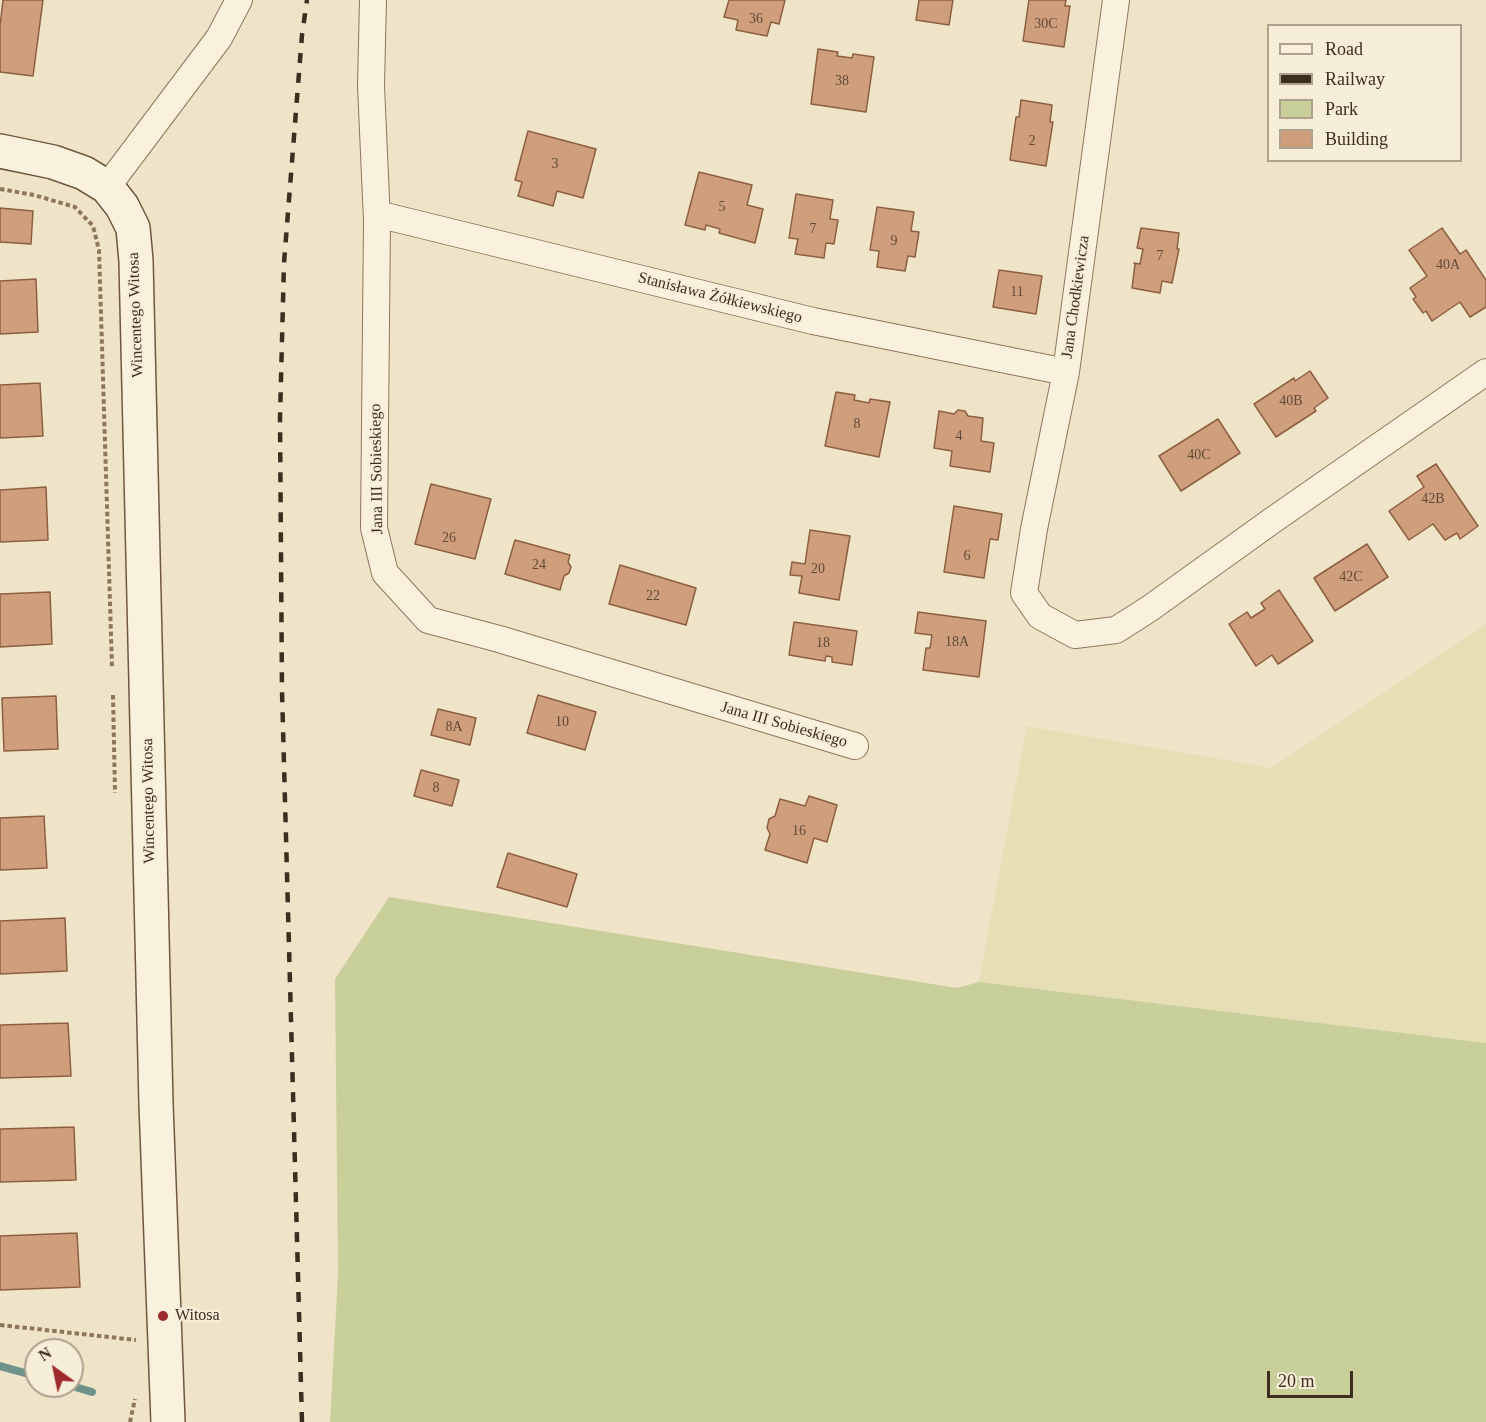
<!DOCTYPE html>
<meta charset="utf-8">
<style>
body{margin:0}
#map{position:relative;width:1486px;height:1422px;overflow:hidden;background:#f0e4c8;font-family:Georgia,serif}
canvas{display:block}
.legend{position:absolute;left:1267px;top:24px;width:195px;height:138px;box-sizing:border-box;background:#f7eed8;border:2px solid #ada18e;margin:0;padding:8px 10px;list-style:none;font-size:18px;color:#3d2e20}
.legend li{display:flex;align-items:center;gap:12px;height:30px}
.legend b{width:30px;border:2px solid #ada18e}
.north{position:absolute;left:24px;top:1338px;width:60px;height:60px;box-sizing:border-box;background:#f7eed8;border:2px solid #ada18e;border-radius:50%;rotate:327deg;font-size:16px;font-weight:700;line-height:24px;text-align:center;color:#3d2e20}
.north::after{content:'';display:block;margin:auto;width:21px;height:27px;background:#9e2a2b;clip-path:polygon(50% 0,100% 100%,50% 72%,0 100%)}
.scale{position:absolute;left:1267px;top:1371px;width:86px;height:27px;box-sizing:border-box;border:3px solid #3d2e20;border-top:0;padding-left:8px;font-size:18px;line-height:21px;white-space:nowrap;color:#3d2e20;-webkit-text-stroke:4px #f7eed8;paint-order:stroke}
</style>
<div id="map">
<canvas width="1486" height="1422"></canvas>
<ul class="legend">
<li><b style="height:8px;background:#faf1dc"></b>Road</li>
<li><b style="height:8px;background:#3d2e20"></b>Railway</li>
<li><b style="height:16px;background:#c9cf9b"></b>Park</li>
<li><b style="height:16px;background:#cf9f7d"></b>Building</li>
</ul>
<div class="north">N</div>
<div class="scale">20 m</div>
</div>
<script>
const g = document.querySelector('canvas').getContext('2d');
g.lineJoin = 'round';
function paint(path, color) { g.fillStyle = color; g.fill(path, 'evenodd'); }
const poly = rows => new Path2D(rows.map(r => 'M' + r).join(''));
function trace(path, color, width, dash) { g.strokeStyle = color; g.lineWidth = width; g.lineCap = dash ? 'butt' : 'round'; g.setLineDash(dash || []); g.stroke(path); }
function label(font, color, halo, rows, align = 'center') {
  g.font = font + ' Georgia,serif'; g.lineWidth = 4.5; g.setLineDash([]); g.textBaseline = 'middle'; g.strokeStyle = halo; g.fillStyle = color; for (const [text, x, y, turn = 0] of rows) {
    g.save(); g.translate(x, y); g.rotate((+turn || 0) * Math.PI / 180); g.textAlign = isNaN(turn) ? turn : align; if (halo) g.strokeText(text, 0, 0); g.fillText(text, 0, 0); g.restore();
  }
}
paint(poly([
 [1486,624,1486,1043,979,982,1027,726,1271,768]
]), '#e6deb5');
paint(poly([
 [389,897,957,988,979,982,1486,1043,1486,1422,330,1422,338,1274,335,979]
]), '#c9cf9b');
trace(poly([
 [0,1366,36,1376],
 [72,1386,92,1392]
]), '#6f938a', 8);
const building = poly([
 [3,0,43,0,33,76,0,72,0,26,3,0],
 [729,0,785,0,779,24,771,22,767,36,736,30,738,20,724,17,729,0],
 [919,0,953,0,949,25,916,20,919,0],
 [1029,0,1066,0,1065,6,1070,6,1064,47,1023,41,1029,0],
 [818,49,838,52,837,56,852,58,853,54,874,57,866,112,811,104,818,49],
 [1021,100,1052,105,1050,122,1053,122,1046,166,1010,160,1016,117,1019,117,1021,100],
 [528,131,596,149,583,198,557,191,553,206,518,196,522,182,515,180,528,131],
 [699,172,752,185,747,205,763,209,755,243,719,233,720,229,706,225,705,230,685,225,699,172],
 [796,194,833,200,830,219,838,220,834,244,826,243,824,258,795,254,798,239,789,238,796,194],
 [877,207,914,212,911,231,919,232,915,257,908,256,905,271,877,267,879,251,870,250,877,207],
 [0,208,33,211,31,244,0,242,0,208],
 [1141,228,1179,233,1177,249,1179,249,1172,283,1162,281,1160,293,1132,288,1135,264,1134,263,1140,264,1143,249,1137,248,1141,228],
 [1442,228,1460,254,1466,250,1486,280,1486,307,1470,317,1460,302,1432,321,1426,311,1423,313,1413,299,1416,297,1410,288,1427,276,1409,250,1442,228],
 [999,270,1042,276,1036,314,993,307,999,270],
 [36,279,38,332,0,334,0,281,36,279],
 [1310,371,1328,398,1314,408,1316,411,1276,437,1254,404,1294,378,1295,381,1310,371],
 [40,383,43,436,0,438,0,385,40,383],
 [836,392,855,395,854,400,869,403,870,399,890,402,879,457,825,446,836,392],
 [958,410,965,411,968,416,983,418,981,441,994,443,990,472,950,466,952,451,934,448,939,411,954,414,958,410],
 [1218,419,1240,453,1181,491,1159,456,1218,419],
 [1436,464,1478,526,1460,539,1457,533,1445,540,1433,524,1409,540,1389,511,1424,487,1417,476,1436,464],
 [431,484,491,499,475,559,415,544,431,484],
 [46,487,48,540,0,542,0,490,46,487],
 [954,506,1002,514,998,540,990,539,984,578,944,572,954,506],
 [810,530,850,536,839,600,799,593,802,576,790,575,792,562,805,564,810,530],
 [515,540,570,555,568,562,571,567,569,573,564,576,560,590,505,574,515,540],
 [1367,544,1388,577,1335,611,1314,578,1367,544],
 [620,565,696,588,686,625,609,604,620,565],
 [1279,590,1313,641,1278,664,1272,655,1256,666,1229,624,1247,612,1251,618,1265,609,1261,603,1279,590],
 [50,592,52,644,0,647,0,594,50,592],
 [918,612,986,621,979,677,923,670,926,648,930,648,932,635,915,633,918,612],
 [794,622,857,631,852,665,832,662,832,657,826,656,825,661,789,655,794,622],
 [538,695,596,712,585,750,527,733,538,695],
 [56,696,58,749,4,751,2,698,56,696],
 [438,709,476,718,470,745,431,735,438,709],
 [421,770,459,780,452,806,414,796,421,770],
 [809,796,837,805,827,842,814,838,807,863,765,850,770,834,767,828,769,819,775,816,780,799,805,806,809,796],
 [44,816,47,868,0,870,0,818,44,816],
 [508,853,577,874,567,907,497,887,508,853],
 [65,918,67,971,0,974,0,921,65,918],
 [68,1023,71,1076,0,1078,0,1025,68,1023],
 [74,1127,76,1180,0,1182,0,1129,74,1127],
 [77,1233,80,1287,0,1290,0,1236,77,1233]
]);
paint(building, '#cf9f7d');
trace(building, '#8d5f41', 1.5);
const street = poly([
 [373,0,371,86,377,221,374,528,385,573,428,620,499,639,855,746],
 [1116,0,1066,372,1034,529,1024,593,1040,616,1075,635,1116,630,1149,609,1273,520,1486,372],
 [107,187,219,38,239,0],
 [377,214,813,321,1066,372]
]);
const secondary = poly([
 [0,151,53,162,84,173,107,187,122,206,133,228,136,261,156,1104,168,1422]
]);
trace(street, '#8d765c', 28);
trace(secondary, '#6f573f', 36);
trace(poly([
 [0,189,34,195,75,207,93,226,99,250,112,667],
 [113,695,115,793],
 [0,1325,136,1340],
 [130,1422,135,1399]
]), '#8d765c', 4, [4.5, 3]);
trace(street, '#faf1dc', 26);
trace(secondary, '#faf1dc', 33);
trace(poly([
 [302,1422,282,691,280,418,284,263,302,35,307,0]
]), '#3d2e20', 4.5, [10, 10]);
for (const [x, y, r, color] of [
 [163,1316,6,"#9e2a2b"]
]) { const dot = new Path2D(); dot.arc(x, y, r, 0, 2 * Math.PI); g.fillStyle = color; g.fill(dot); trace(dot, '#f7eed8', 2); }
label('14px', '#624a37', null, [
 ["36",756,19],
 ["30C",1046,24],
 ["38",842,81],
 ["2",1032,141],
 ["3",555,164],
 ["5",722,207],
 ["7",813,229],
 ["9",894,241],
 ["7",1160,256],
 ["40A",1448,265],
 ["11",1017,292],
 ["40B",1291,401],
 ["8",857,424],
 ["4",959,436],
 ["40C",1199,455],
 ["42B",1433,499],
 ["26",449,538],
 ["6",967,556],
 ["24",539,565],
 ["20",818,569],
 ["42C",1351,577],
 ["22",653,596],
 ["18A",957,642],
 ["18",823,643],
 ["10",562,722],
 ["8A",454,727],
 ["8",436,788],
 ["16",799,831]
]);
label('16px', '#3d2e20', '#f7eed8', [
 ["Jana Chodkiewicza",1076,297,-82],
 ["Stanisława Żółkiewskiego",720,298,14],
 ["Wincentego Witosa",136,315,-92],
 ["Jana III Sobieskiego",377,469,-91],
 ["Jana III Sobieskiego",784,725,16],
 ["Wincentego Witosa",149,801,-91]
]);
label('16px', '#3d2e20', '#f7eed8', [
 ["Witosa",175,1316]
], 'left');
</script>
